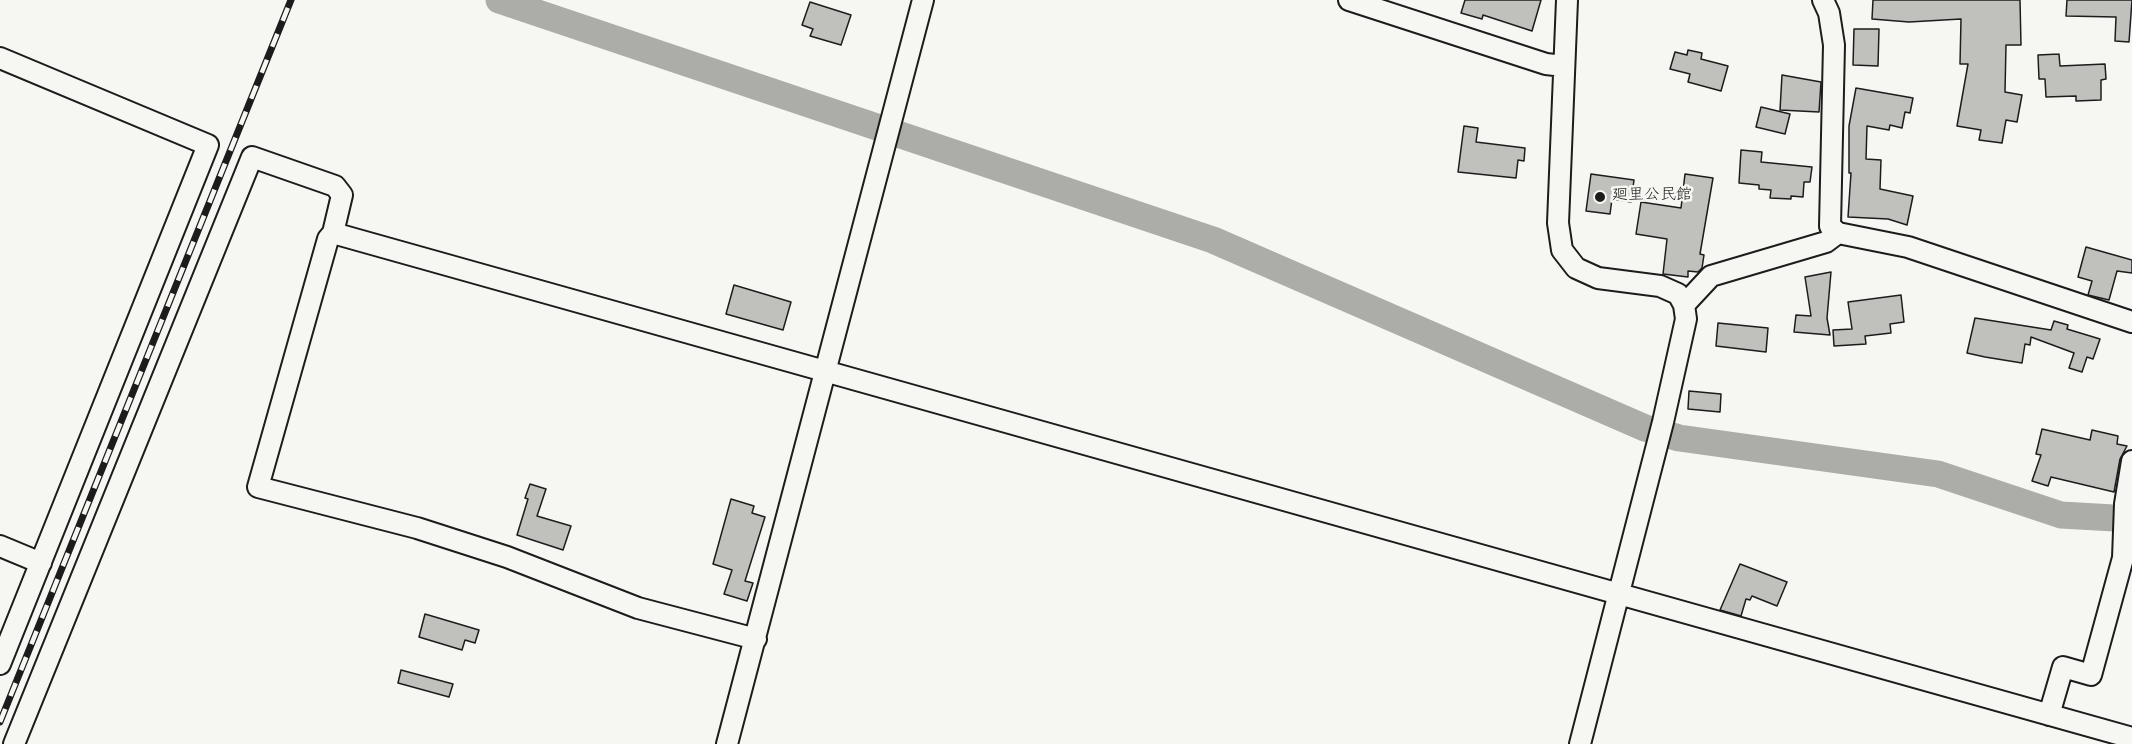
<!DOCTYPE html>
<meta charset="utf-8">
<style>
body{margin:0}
canvas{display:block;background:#f6f6f2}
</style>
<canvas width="2132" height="744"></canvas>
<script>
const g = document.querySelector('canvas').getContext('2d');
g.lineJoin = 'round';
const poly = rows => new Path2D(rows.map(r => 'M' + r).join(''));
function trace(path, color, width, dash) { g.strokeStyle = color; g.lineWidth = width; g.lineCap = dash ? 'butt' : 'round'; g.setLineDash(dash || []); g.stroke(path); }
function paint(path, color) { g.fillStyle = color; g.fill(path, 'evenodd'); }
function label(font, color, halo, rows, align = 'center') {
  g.font = font + ' "Gochi Hand","Klee One",sans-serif'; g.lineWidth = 5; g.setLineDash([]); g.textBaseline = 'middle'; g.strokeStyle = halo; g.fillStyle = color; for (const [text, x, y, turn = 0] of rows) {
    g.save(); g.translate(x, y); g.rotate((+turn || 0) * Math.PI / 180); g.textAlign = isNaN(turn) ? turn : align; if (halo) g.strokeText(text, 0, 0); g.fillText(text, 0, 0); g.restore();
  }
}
trace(poly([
 [499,0,1213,240,1645,428,1679,438,1938,474,2061,515,2132,519]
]), '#acaca9', 27);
const building = poly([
 [1465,0,1541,0,1532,31,1483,15,1482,19,1461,13,1465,0],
 [1873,0,2020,0,2021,45,2006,45,2005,92,2022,95,2017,122,2006,120,2002,143,1979,140,1981,130,1957,126,1968,64,1960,64,1961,19,1909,22,1872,19,1873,0],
 [2067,0,2132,0,2129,42,2115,41,2116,17,2066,16,2067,0],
 [810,2,851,15,841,45,810,36,813,29,802,25,810,2],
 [1854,29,1879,29,1878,66,1853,65,1854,29],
 [1688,50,1702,53,1701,59,1728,66,1721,91,1688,82,1690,74,1670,69,1675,52,1687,55,1688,50],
 [2059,54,2060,66,2105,64,2106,79,2101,80,2101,100,2076,101,2076,96,2046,97,2045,79,2039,79,2038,55,2059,54],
 [1782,75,1821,82,1819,112,1780,110,1782,75],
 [1856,88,1913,98,1910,113,1905,112,1902,128,1890,125,1889,130,1867,126,1866,159,1881,160,1880,189,1913,196,1907,225,1888,219,1848,217,1851,173,1849,173,1849,126,1856,88],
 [1761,107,1790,114,1785,134,1756,127,1761,107],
 [1464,126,1478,128,1476,142,1525,148,1524,161,1518,160,1516,178,1458,172,1464,126],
 [1741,150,1762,152,1761,162,1812,167,1810,182,1804,182,1803,197,1791,196,1791,199,1770,198,1771,190,1759,189,1759,185,1739,183,1741,150],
 [1591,174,1634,180,1631,202,1612,199,1610,214,1586,211,1591,174],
 [1685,174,1713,178,1700,254,1704,255,1702,268,1698,272,1688,271,1688,277,1663,274,1667,239,1636,234,1641,202,1681,208,1685,174],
 [2086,247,2132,260,2132,273,2117,271,2109,300,2088,295,2092,281,2078,277,2086,247],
 [1831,272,1827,318,1830,335,1794,332,1796,315,1811,316,1805,277,1831,272],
 [734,285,791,302,783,330,726,314,734,285],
 [1901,295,1904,322,1890,324,1891,333,1865,336,1866,344,1834,346,1833,330,1852,329,1848,302,1901,295],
 [1975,318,2051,330,2054,321,2068,325,2067,329,2100,339,2093,359,2087,357,2082,372,2069,368,2074,353,2031,337,2030,345,2025,344,2022,363,1985,357,1967,353,1975,318],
 [1718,323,1768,328,1766,352,1716,346,1718,323],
 [1689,391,1721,394,1720,412,1688,409,1689,391],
 [2042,429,2090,440,2092,430,2118,436,2117,444,2127,446,2120,459,2114,492,2051,477,2048,486,2032,481,2041,455,2036,454,2042,429],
 [530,484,546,489,537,516,571,526,563,550,517,535,528,499,525,498,530,484],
 [731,499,754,506,752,513,765,517,745,581,753,583,747,601,724,594,732,570,713,564,731,499],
 [1740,564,1787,582,1777,606,1752,596,1750,600,1746,599,1741,616,1720,610,1740,564],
 [425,614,479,630,475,643,465,640,462,650,419,637,425,614],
 [401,670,453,684,449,697,398,683,401,670]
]);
paint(building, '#c0c0bd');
trace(building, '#1c1c1c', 1.5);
const minor = poly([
 [1349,0,1546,64,1564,66],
 [1567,0,1558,223,1562,250,1576,268,1598,278,1660,286,1678,294,1684,305,1686,319,1663,422,1580,744],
 [1823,0,1829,13,1834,45,1830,226,1838,233,1908,247,2132,322],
 [0,58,208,145,0,664],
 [333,233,2132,738],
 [1684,305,1711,276,1826,242,1838,233],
 [0,546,41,563],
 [2049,715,2063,667,2091,675,2123,558,2125,504,2132,461],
 [14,744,252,157,335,186,342,195,333,233,328,239,258,487,417,528,507,557,638,608,756,639],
 [727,744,923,0]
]);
trace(minor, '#1c1c1c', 24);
trace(minor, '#f6f6f2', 20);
const rail = poly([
 [0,722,291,0]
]);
trace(rail, '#1c1c1c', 7);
trace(rail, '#f6f6f2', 4.5, [14]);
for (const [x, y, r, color] of [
 [1600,197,6,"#1c1c1c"]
]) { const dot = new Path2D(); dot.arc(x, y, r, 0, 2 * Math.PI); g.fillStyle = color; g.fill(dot); trace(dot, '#f6f6f2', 2); }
label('16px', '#1c1c1c', '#f6f6f2', [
 ["廻里公民館",1612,197]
], 'left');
</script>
